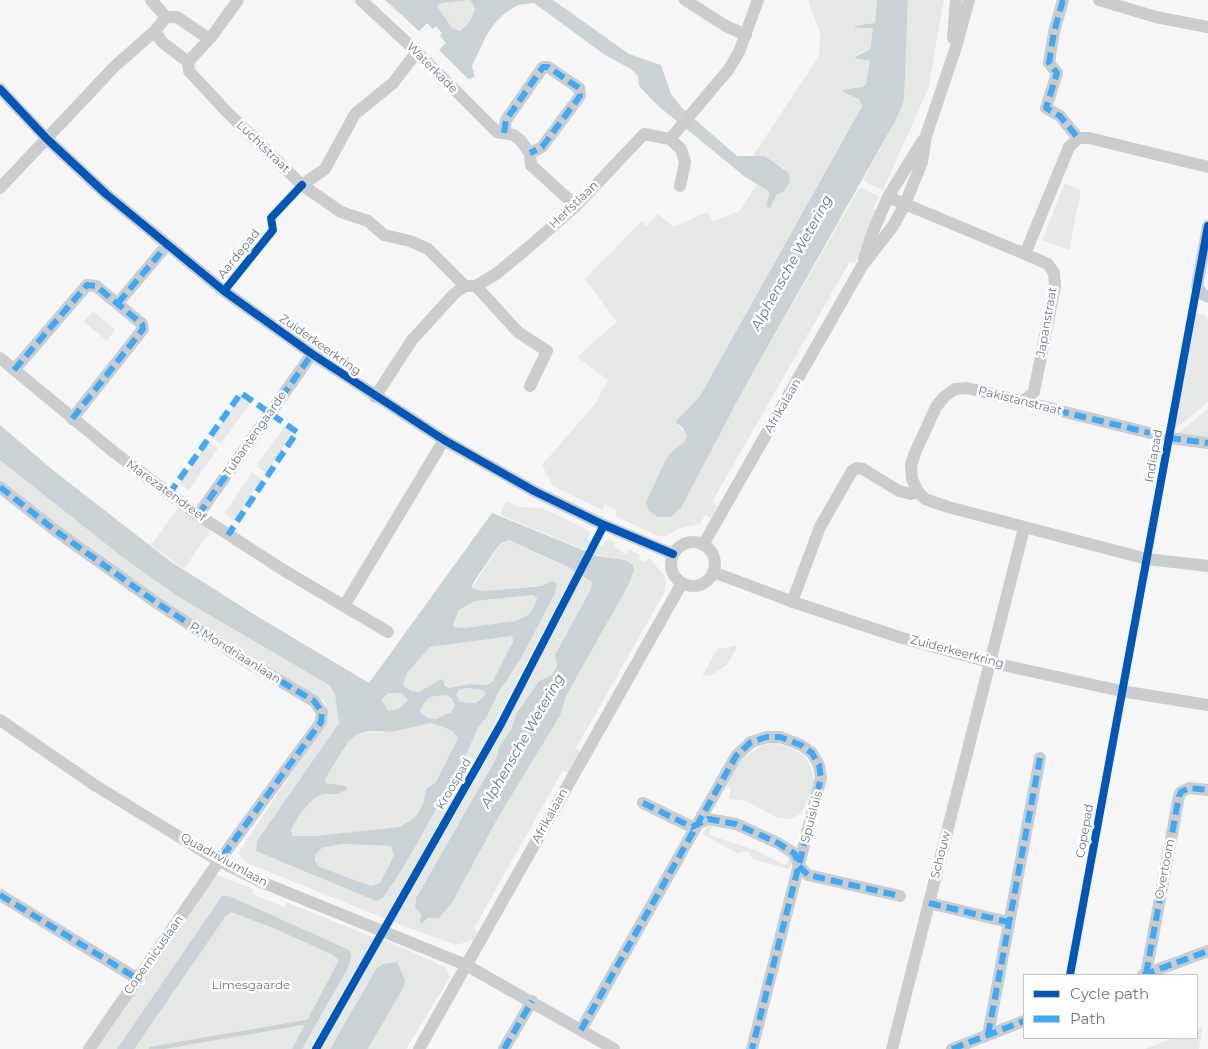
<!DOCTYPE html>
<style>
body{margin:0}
#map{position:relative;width:1208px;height:1049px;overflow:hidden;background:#f6f6f6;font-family:Montserrat,sans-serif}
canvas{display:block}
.legend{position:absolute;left:1023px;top:974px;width:175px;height:65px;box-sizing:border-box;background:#fff;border:1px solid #c3c8cd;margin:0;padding:6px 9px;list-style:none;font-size:15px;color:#6a7683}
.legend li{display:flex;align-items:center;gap:10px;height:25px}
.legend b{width:25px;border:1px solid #c3c8cd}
</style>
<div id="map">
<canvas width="1208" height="1049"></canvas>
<ul class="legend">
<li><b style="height:6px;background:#0057b8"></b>Cycle path</li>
<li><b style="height:6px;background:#3fa9f5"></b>Path</li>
</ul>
</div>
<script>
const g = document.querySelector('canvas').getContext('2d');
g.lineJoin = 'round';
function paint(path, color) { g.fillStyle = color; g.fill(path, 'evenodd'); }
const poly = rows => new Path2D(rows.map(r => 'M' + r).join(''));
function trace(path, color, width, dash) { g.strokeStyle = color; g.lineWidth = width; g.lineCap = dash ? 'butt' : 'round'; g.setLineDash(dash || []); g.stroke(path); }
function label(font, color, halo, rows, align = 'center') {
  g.font = font + ' Montserrat,sans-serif'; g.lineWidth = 5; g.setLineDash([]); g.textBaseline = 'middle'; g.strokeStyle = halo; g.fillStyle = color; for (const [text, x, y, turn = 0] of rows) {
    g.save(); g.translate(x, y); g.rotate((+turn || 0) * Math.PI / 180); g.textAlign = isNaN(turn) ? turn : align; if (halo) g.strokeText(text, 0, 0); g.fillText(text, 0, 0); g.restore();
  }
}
paint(poly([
 [470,0,475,9,470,21,460,31,452,28,437,6,442,3],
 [808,0,877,0,875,23,855,28,873,28,870,49,853,56,853,58,870,61,866,84,863,87,843,92,859,99,862,105,700,396,677,420,676,423,687,436,684,442,668,455,646,502,681,508,742,392,860,187,879,197,873,208,877,211,855,263,850,261,712,502,718,506,710,518,705,515,700,524,680,528,667,536,658,536,615,516,617,510,605,504,602,510,553,486,542,465,595,404,608,380,577,357,617,322,585,279,642,221,646,226,658,214,674,227,707,212,713,221,740,211,758,182,771,192,766,207,770,208,777,194,784,168,765,156,753,156,819,56,820,33],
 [908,0,944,0,928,89,883,190,863,181,897,118,904,100],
 [1065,183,1081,191,1069,250,1042,240],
 [93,311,115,330,107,341,84,322],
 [1195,313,1205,315,1208,319,1208,402,1174,430],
 [241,396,250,403,221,444,211,438],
 [1208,409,1208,437,1178,433],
 [284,427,293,432,266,473,256,466],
 [209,442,218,448,189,490,179,484],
 [0,460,121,556,177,596,329,685,335,695,339,723,257,841,256,851,376,901,383,898,403,868,441,797,456,795,386,919,247,863,238,853,328,719,325,702,192,619,67,534,0,480],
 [252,472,262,479,234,520,224,514],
 [506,501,519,507,542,508,588,530,590,534,587,539,591,541,586,550,500,515],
 [182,503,214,525,184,569,151,545],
 [608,539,616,543,614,547,627,554,629,549,640,555,639,559,646,562,648,558,652,560,664,576,666,583,664,593,576,748,580,752,568,773,563,770,474,928,477,932,473,940,456,945,393,922,464,798,582,575,592,582,592,589,555,655,557,666,552,675,539,681,516,714,512,728,499,747,498,757,416,898,415,908,421,916,423,923,453,901,499,816,560,716,566,696,628,586,634,572,625,560,593,554,598,544,602,546],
 [509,540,575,571,458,792,443,792,464,759,478,728,486,718,546,585,483,591,472,588,501,544],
 [533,595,537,598,534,607,527,616,515,621,464,628,454,627,453,624,459,610,475,601],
 [512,636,513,642,509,649,493,681,487,685,469,684,449,688,441,679,419,692,411,691,403,685,407,673,430,647],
 [734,645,737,647,727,665,711,675,702,676,718,648,726,648],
 [466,688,484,690,486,694,476,703,461,702,456,695,458,690],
 [389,693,402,693,408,699,400,708,389,711,381,700],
 [446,695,452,699,455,705,451,712,437,719,428,718,422,714,420,711,424,703,430,697],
 [431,723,451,730,458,738,436,782,426,789,423,803,418,814,410,821,399,827,307,837,293,836,291,831,299,814,313,799,323,794,337,794,346,786,326,783,325,779,348,742,358,733,392,732],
 [775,743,796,751,805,757,811,768,814,780,811,797,806,801,802,813,791,819,778,818,746,801,728,799,731,788,726,786,739,761,763,745],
 [712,825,709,835,755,850,785,865,790,857,792,860,789,869,753,859,747,851,737,853,702,834,708,826],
 [341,844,391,846,394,854,380,883,371,886,352,879,320,867,315,861,315,855,322,848],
 [215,874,253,889,252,894,284,907,286,902,374,938,310,1049,302,1049,349,966,351,956,229,896,122,1049,95,1049],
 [226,904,338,952,346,964,299,1049,133,1049],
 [382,939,445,967,450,977,406,1049,368,1049,405,980,376,969,330,1049,321,1049],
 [1202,1027,1199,1049,1145,1049,1174,1038,1197,1038,1197,1029]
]), '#e5e8e4');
paint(poly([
 [385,0,553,0,629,54,661,65,671,94,682,108,737,156,765,156,789,173,790,182,783,192,777,194,770,208,766,207,770,192,744,176,657,105,639,86,638,76,631,69,605,55,534,3,518,5,505,13,495,23,486,36,472,66,475,77,468,79,439,50,446,43,440,36,442,33,436,26,433,29,427,23,419,31],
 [470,0,475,9,470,21,460,31,452,28,437,6,442,3],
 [877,0,908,0,904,100,897,118,742,392,681,508,670,517,658,517,649,511,646,502,668,455,684,442,687,436,682,427,676,423,677,420,700,396,862,106,859,99,843,92,843,90,863,87,866,84,870,61,853,58,870,49,873,28,855,28,855,26,875,23],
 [0,425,54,471,170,561,255,615,369,683,492,513,598,556,625,560,633,565,634,571,628,586,566,696,560,716,499,816,453,901,439,918,428,918,423,923,420,923,421,915,415,908,416,898,497,757,499,747,512,728,516,714,539,681,552,675,557,666,555,655,591,589,592,582,570,568,509,540,500,544,473,583,472,588,483,591,542,586,552,581,557,584,555,593,520,660,498,693,486,718,478,728,464,759,403,868,383,898,376,901,256,851,257,841,339,723,335,695,329,685,177,596,121,556,0,460],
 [533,595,537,598,534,607,527,616,515,621,464,628,454,627,453,624,459,610,475,601],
 [512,636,513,642,509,649,493,681,487,685,469,684,449,688,445,686,444,681,441,679,419,692,411,691,403,685,407,673,430,647],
 [466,688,483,690,486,694,476,703,461,702,456,695,459,690],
 [389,693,402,693,408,700,400,708,389,711,381,700],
 [446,695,452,699,455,705,451,712,436,719,428,718,422,714,420,711,424,703,430,697],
 [431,723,451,730,458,738,436,782,426,789,423,803,418,814,410,821,399,827,315,836,293,836,291,830,299,815,313,799,323,794,337,794,347,790,346,786,326,783,325,779,348,742,357,734,370,731,392,732],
 [341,844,391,846,394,855,380,883,371,886,352,879,320,867,315,861,315,855,322,848],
 [222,896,229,896,349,950,351,956,349,966,302,1049,292,1049,339,960,333,955,271,927,231,912,225,917,134,1049,117,1049],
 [397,962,405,980,404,986,368,1049,330,1049,376,969,383,964]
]), '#cbd2d5');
trace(poly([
 [151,1049,307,1022]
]), '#cbd2d5', 4.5);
trace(poly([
 [151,0,166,17],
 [361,0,417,52,497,132,514,135,520,140,530,153,531,165,576,206],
 [685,0,726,26,746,35],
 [1063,0,1054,32,1049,63,1057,73,1046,108,1060,116,1078,138],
 [1099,0,1156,17,1208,27],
 [155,31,162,42,188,62,189,71,227,112,302,185,341,212,368,221,384,235,410,241,428,249,465,286],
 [953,38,956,0],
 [188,62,212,36,238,0],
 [0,89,47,139,106,194,224,291,312,354,444,440,534,491,604,525,673,554],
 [504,133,506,120,543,67,548,67,579,88,580,96,542,147,530,153],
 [670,139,729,69,739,52,758,0],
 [302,185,325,169,355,114,393,83,417,52],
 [0,188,115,66,155,31,166,17,177,17,209,39],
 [888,197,1025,254,1069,147,1078,138,1089,138,1208,167],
 [1208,226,1197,286,1202,294,1208,297],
 [864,258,874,229,888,197,923,140],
 [476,286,518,332,547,351,530,386],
 [118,303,167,245],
 [0,358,115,453,198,515,285,571,388,632],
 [14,370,87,285,96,286,142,324,143,329,72,419],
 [375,397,412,340,454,294,465,286,476,286,496,274,530,246,576,206,644,134,670,139,681,149,685,162,680,186],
 [1022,402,1034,392,1055,286,1054,273,1048,264,1025,254],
 [1150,433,980,391,967,388,955,389,944,397,936,407,915,453,911,465,912,479,918,492,925,499,948,507,1147,559,1208,566],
 [1169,438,1208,443],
 [0,487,56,531,157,603,238,656,314,701,322,712,321,722,219,861,89,1049],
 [198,515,312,354],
 '671 564a22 22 0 1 1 44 0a22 22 0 1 1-44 0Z',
 [703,545,862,266,893,226,905,204,922,162,926,136,956,47,969,0],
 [713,572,796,603,899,637,989,662,1121,691,1208,705],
 [792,602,820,527,852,471,857,468,863,469,899,491,911,494,918,492],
 [344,606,444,440],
 [0,720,96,786,219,861,259,881,466,965,614,1049],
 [643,803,692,827,708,819,736,824,778,843,795,854,799,866,808,875,900,896],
 [0,895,138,979],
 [929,903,1008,922],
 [1146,974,1179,796,1181,792,1189,788,1208,790],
 [1143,975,1208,951],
 [581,1030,736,756,751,742,767,737,780,737,801,745,812,753,819,765,821,778,752,1049],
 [988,1035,1040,758],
 [419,1049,682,583],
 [504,1049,532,1001],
 [892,1049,1024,528],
 [952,1049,1024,1021]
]), '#cbcccd', 12);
trace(poly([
 [1063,0,1054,32,1049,63,1057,73,1046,108,1060,116,1078,138],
 [504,133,506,120,543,67,548,67,579,88,580,96,542,147,530,153],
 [118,303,167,245],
 [14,370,87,285,96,286,142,324,143,329,72,419],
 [1022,402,1150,433],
 [1169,438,1208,443],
 [0,487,56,531,157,603,238,656,314,701,322,712,321,722,219,861],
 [169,494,241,393,297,432,228,535],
 [198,515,312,354],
 [643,803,692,827,708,819,736,824,778,843,795,854,799,866,808,875,900,896],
 [0,895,138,979],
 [929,903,1008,922],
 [1146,974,1179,796,1181,792,1189,788,1208,790],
 [1143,975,1208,951],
 [581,1030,736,756,751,742,767,737,780,737,801,745,812,753,819,765,821,778,752,1049],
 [988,1035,1040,758],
 [504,1049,532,1001],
 [952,1049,1024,1021]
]), '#3fa9f5', 6, [12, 6]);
trace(poly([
 [0,89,47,139,106,194,224,291,312,354,444,440,534,491,604,525,673,554],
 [224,291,273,230,271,218,302,185],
 [1070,975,1208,226],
 [316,1049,501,724,604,525]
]), '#0057b8', 8);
label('12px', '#6a7683', '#fff', [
 ["Waterkade",432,68,45],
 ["Luchtstraat",263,147,44],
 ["Herfstlaan",574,205,-44],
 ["Aardepad",239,254,-51],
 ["Japanstraat",1047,322,-80],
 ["Zuiderkeerkring",320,345,35],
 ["Pakistanstraat",1020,401,14],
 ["Afrikalaan",783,406,-60],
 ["Tubantengaarde",255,434,-55],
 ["Indiapad",1154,456,-80],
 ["Marezatendreef",166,491,36],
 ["Zuiderkeerkring",957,652,15],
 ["P. Mondriaanlaan",235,653,32],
 ["Kroospad",454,784,-60],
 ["Afrikalaan",550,816,-61],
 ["Spuisluis",812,817,-75],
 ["Copepad",1085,831,-80],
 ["Schouw",941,855,-76],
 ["Quadriviumlaan",224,860,29],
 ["Overtoom",1165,869,-79],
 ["Copernicuslaan",154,955,-55]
]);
label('12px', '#6a7b68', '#fff', [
 ["Limesgaarde",251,985]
]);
label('italic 14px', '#66767f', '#fff', [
 ["Alphensche Wetering",792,263,-61],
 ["Alphensche Wetering",523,741,-60]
]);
</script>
